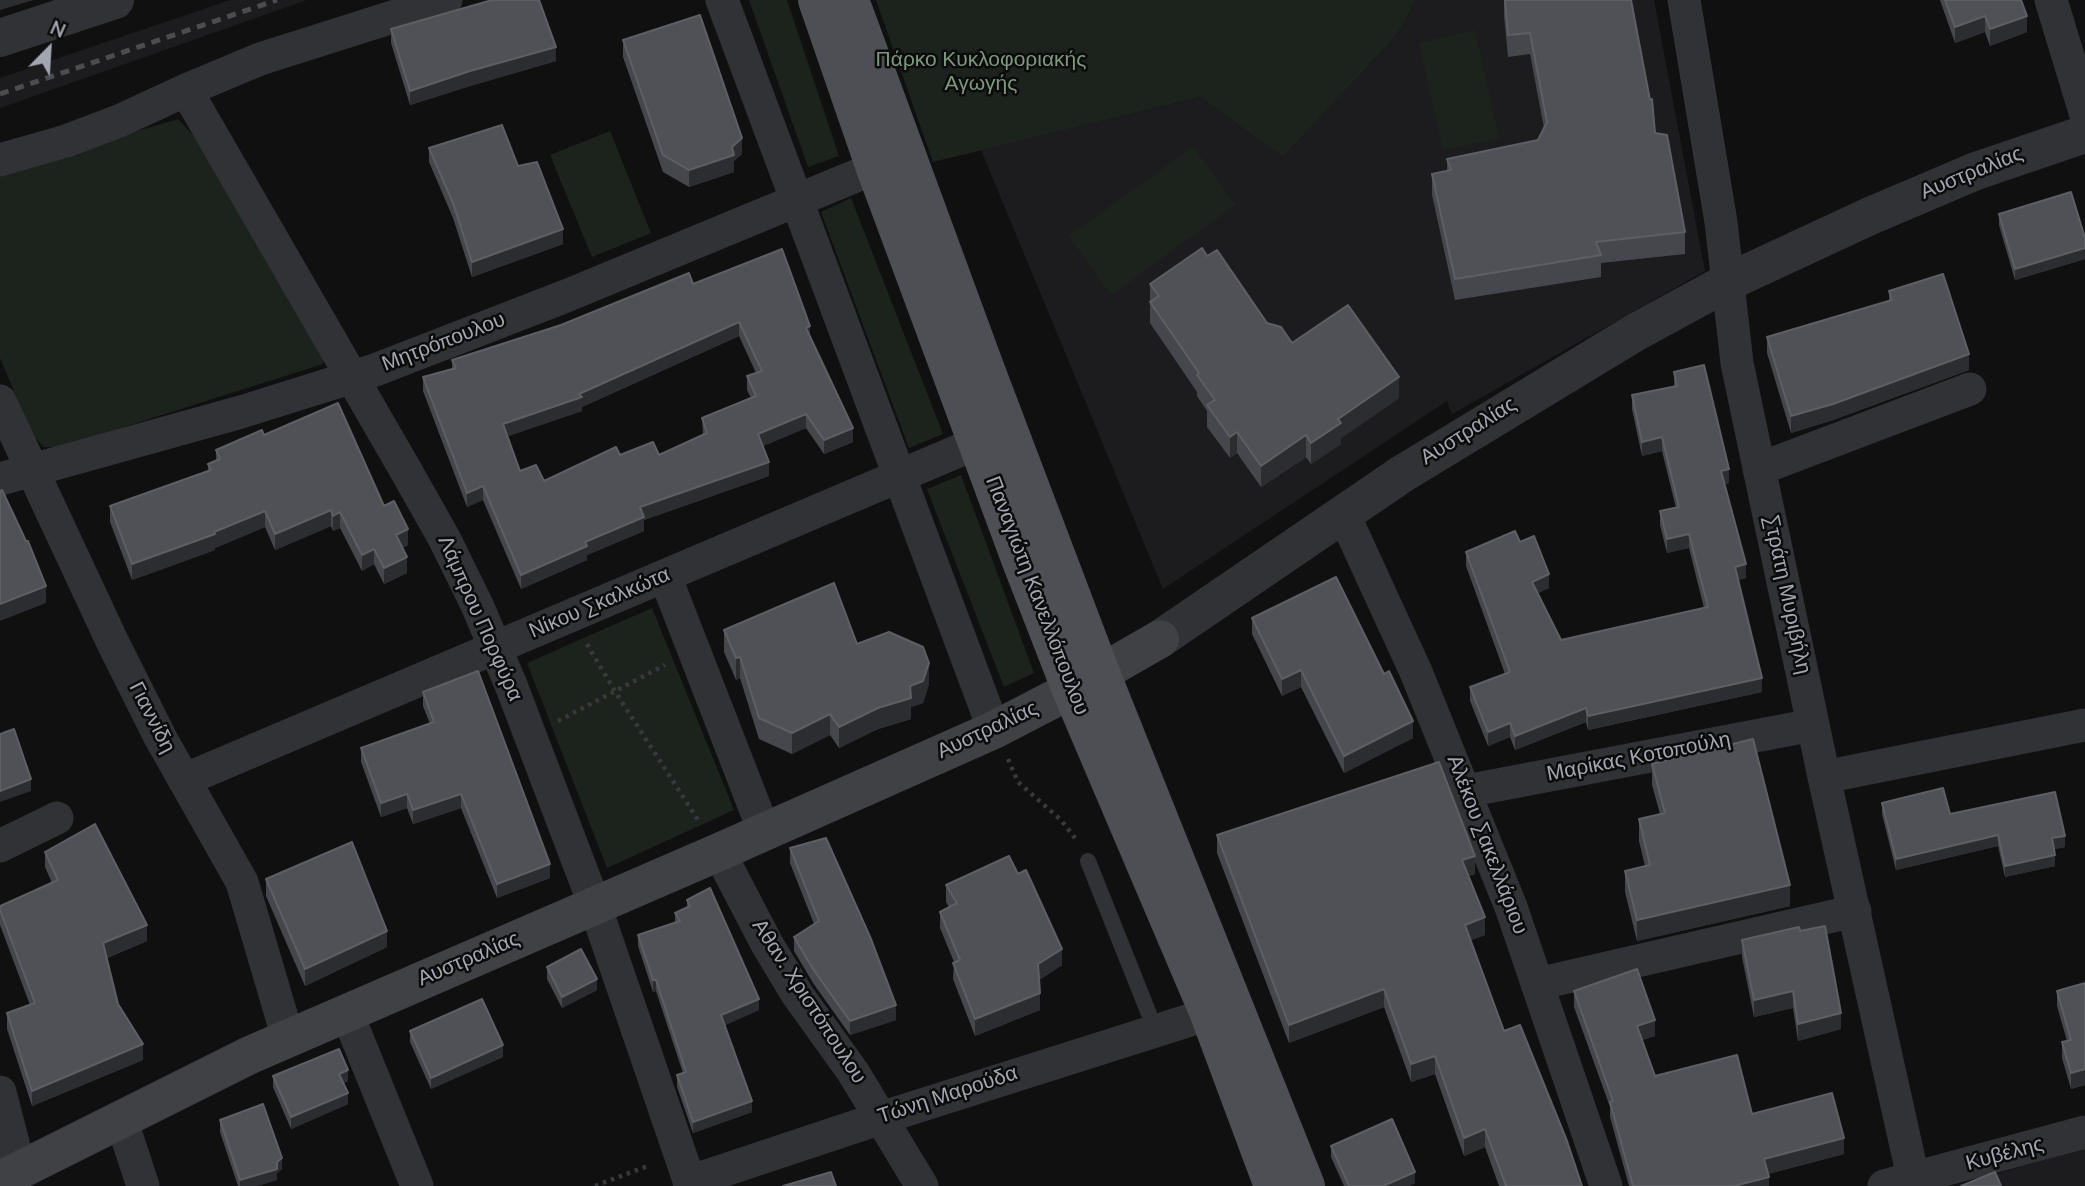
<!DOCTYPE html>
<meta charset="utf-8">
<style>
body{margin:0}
#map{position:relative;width:2085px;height:1186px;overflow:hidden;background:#101011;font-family:"Nunito Sans",sans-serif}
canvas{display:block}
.north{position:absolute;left:14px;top:14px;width:70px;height:70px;-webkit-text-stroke:5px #0b0b0c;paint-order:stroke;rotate:24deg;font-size:19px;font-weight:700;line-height:28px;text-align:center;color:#a2a6b0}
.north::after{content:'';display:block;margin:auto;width:24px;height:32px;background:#a2a6b0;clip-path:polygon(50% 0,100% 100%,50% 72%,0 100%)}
</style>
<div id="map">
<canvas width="2085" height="1186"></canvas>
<div class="north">N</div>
</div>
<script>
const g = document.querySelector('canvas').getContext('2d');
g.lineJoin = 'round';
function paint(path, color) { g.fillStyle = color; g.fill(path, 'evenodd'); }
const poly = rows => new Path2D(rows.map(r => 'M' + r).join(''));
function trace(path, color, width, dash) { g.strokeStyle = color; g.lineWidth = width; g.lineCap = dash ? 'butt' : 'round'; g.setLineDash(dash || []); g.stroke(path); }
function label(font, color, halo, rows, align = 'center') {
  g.font = font + ' "Nunito Sans",sans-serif'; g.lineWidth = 5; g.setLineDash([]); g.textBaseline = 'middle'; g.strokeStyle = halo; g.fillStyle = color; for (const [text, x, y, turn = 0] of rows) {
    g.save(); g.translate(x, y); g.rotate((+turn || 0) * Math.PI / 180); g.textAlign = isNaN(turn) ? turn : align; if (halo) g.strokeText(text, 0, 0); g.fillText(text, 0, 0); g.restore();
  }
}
paint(poly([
 [230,0,307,0,0,108,0,78],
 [1415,0,1654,0,1705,271,1452,414,1447,401,1163,589,981,150,1200,97,1283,157,1395,37,1404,23],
 [2085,1148,2085,1186,1955,1186]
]), '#1c1c1e');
paint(poly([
 [749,0,787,0,839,156,808,167],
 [876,0,1415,0,1404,23,1395,37,1283,157,1200,97,933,162],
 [1475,30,1499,138,1443,150,1419,43],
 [178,119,200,143,323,356,323,364,61,447,44,447,32,434,0,358,0,171],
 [610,131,651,233,592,257,550,155],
 [1193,147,1235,205,1111,295,1069,236],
 [851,198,943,434,909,448,821,212],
 [961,475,1034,673,1004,687,927,489],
 [652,608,734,810,607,868,527,663]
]), '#1c231d');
trace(poly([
 [587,644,616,693,700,823],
 [558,721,665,665],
 [1008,759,1018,782,1061,820,1078,842],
 [595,1186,650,1165]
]), '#37393c', 4.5, [3.5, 5]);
trace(poly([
 [1088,861,1155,1029]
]), '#313235', 16);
trace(poly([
 [722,0,994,730],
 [1684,0,1721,222,1737,363,1824,777,1915,1186],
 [2051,0,2085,112],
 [186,90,405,469,444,538,477,605,511,685,595,906,691,1186],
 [0,160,66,141,119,121,186,90,260,59,446,0],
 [0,401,113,643,160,737,242,882,288,1038],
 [1759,469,1970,389],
 [0,479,241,412,375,370,566,296,875,168],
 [1343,513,1416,672,1511,907,1606,1186],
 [665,576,764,831],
 [1824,777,2085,725],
 [184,780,977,443],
 [1466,791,1813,725],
 [0,846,57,818],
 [719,852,767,944,797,994,853,1072,922,1186],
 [1537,984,1855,911],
 [347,1013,417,1186],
 [0,1092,20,1170],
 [121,1119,143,1186],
 [689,1182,881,1118,1209,1014],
 [1884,1186,2085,1132]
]), '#313235', 33);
trace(poly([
 [0,38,115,0],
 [1160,639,1402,474,1636,332,1728,282,1870,216,1976,171,2085,134]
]), '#313235', 38);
trace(poly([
 [0,1180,250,1055,719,852,994,730,1071,690,1160,639]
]), '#3f4145', 38);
trace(poly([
 [817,0,875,168,1020,559,1071,690,1209,1014,1273,1186],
 [850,0,985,367,1101,673,1306,1186]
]), '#4d4f54', 38);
trace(poly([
 [0,94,277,0]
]), '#4a4c50', 5, [9, 7]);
paint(poly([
 [1504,0,1631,0,1655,133,1685,232,1685,254,1601,263,1601,277,1455,300,1432,195,1432,174,1447,171,1447,159,1538,140,1544,128,1530,54,1508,57,1504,16],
 [1940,0,2021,0,2027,32,1990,46,1985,32,1955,43],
 [391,29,556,61,470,86,410,105,391,43],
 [623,40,742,154,734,161,734,172,689,187,663,172,623,57],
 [429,148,563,244,472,277,453,218,429,162],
 [1999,214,2085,238,2085,259,2015,280,1999,225],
 [1207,256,1267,323,1292,343,1399,398,1341,438,1341,444,1311,464,1306,457,1261,487,1237,453,1230,458,1207,427,1207,411,1197,396,1197,392,1150,323,1150,284],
 [693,284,810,338,853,442,824,454,806,428,763,446,769,476,644,520,644,531,587,555,587,560,521,589,483,500,467,507,423,391,423,377,452,369,452,360],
 [739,336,756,373,747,376,747,390,751,398,702,418,703,435,659,455,620,455,544,481,520,471,508,436,582,411,582,407],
 [1889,291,1969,370,1833,420,1791,433,1767,353,1767,337,1889,301],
 [1674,372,1729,483,1725,484,1746,578,1738,580,1762,692,1588,730,1586,722,1515,750,1510,737,1488,746,1470,701,1470,687,1505,674,1466,566,1466,552,1520,542,1549,588,1538,593,1561,640,1704,608,1689,548,1667,553,1660,525,1660,511,1676,508,1662,451,1642,456,1632,409,1632,395,1674,387],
 [264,435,384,506,408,545,402,548,407,573,384,584,374,564,362,571,340,528,333,531,331,526,275,550,265,527,215,548,215,550,132,580,110,522,110,506,208,471,208,464,216,461,216,450],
 [1252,618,1413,738,1344,773,1301,687,1282,696,1252,634],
 [724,630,857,644,929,684,923,703,911,707,911,719,878,729,839,748,830,735,792,754,759,739,740,678,736,680,724,652],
 [423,692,550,878,497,898,461,808,413,824,407,808,381,817,361,762,361,748,430,724,423,706],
 [1652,764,1790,906,1637,941,1625,892,1625,871,1645,866,1639,841,1639,819,1660,814,1652,785],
 [1882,803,2065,847,2054,849,2055,866,2005,877,1998,846,1896,870,1882,814],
 [1217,835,1475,874,1468,876,1485,935,1470,940,1504,1031,1582,1186,1499,1186,1485,1147,1464,1156,1435,1074,1411,1082,1384,1007,1289,1043,1217,853],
 [790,848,896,1020,850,1035,813,983,794,951,794,937,814,924,790,863],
 [45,852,147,941,107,958,118,1004,143,1060,32,1106,7,1029,7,1013,30,1005,0,925,0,906,52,883,45,867],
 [266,879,387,947,305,986,266,896],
 [946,885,1062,965,1039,980,1040,1010,975,1036,953,979,954,962,940,928,940,912,949,907,946,902],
 [687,900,759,1010,725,1025,752,1112,693,1133,677,1087,677,1075,683,1073,656,991,653,992,638,946,638,935,675,923,675,913,687,907],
 [1742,940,1841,1029,1798,1041,1793,1008,1754,1017,1742,957],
 [547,967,597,990,562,1008,547,979],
 [2085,983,2085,1085,2071,1089,2062,1058,2062,1042,2067,1041,2057,1006,2057,991],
 [1574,991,1655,1036,1642,1040,1655,1076,1752,1114,1844,1154,1768,1174,1769,1186,1629,1186,1610,1117,1610,1107,1574,1007],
 [410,1031,503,1057,431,1089,410,1042],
 [273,1076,348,1081,344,1083,348,1104,291,1129,273,1087],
 [220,1120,282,1169,277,1173,277,1180,257,1186,238,1186,220,1132],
 [1331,1146,1415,1183,1409,1186,1344,1186,1331,1157]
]), '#46474c');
paint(poly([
 [0,0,34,0,0,10],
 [1985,16,1985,32,1955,43,1955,27],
 [2027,16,2027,32,1990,46,1990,29],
 [556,47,556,61,470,86,410,105,410,91,470,71],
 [742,138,742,154,734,161,734,172,689,187,689,170,732,147],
 [563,229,563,244,472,277,472,262],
 [2085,248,2085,259,2015,280,2015,269],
 [739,322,739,336,582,407,582,411,503,438,503,424,579,394],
 [810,326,810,340,806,328],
 [1969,354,1969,370,1833,420,1791,433,1791,416],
 [1399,377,1399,398,1341,438,1341,444,1311,464,1311,443,1338,419],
 [806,414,806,428,758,448,758,434],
 [853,428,853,442,824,454,824,440],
 [1237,432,1237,453,1230,458,1230,437],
 [1306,435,1306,457,1261,487,1261,466],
 [1662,437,1662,451,1642,456,1642,442],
 [769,462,769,476,644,520,644,531,587,555,587,560,521,589,521,575,585,542,640,507],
 [1729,469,1729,483,1721,485,1721,471],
 [483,486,483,500,467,507,467,493],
 [331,510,331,526,275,550,275,534],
 [265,511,265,527,215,548,215,550,132,580,132,564,214,532],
 [340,512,340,528,333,531,333,516],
 [408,529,408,545,396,551,396,535],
 [1689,534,1689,548,1667,553,1667,539],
 [374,549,374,564,362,571,362,555],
 [407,557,407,573,384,584,384,568],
 [1746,564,1746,578,1735,581,1735,567],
 [1549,574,1549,588,1532,596,1532,582],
 [46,586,46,603,0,621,0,604],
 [740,657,740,678,736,680,736,658],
 [929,663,929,684,923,703,911,707,911,719,878,729,839,748,839,727,910,686],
 [1301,670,1301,687,1282,696,1282,679],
 [1762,678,1762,692,1588,730,1588,716],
 [1586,708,1586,722,1515,750,1515,736],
 [830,714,830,735,792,754,792,733],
 [1413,721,1413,738,1344,773,1344,756],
 [1510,723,1510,737,1488,746,1488,732],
 [31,779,31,791,0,802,0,791],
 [407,794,407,808,381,817,381,803],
 [461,794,461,808,413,824,413,810],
 [1998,835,1998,846,1896,870,1896,859],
 [2065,836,2065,847,2052,850,2052,838],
 [2055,855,2055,866,2005,877,2005,866],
 [1475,856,1475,874,1462,878,1462,860],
 [550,864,550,878,497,898,497,884],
 [1790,885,1790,906,1637,941,1637,920],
 [1485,917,1485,935,1465,943,1465,925],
 [147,925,147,941,103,959,103,943],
 [387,931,387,947,305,986,305,969],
 [1062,949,1062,965,1038,981,1038,964],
 [597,979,597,990,562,1008,562,997],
 [653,980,656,980,656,991,653,992],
 [1384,989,1384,1007,1289,1043,1289,1025],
 [1793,991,1793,1008,1754,1017,1754,1000],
 [1040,993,1040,1010,975,1036,975,1019],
 [759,999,759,1010,721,1027,721,1015],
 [896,1005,896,1020,850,1035,850,1021],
 [1841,1013,1841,1029,1798,1041,1798,1024],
 [1655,1020,1655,1036,1637,1042,1637,1026],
 [143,1044,143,1060,32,1106,32,1091],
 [503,1045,503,1057,431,1089,431,1078],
 [1435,1056,1435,1074,1411,1082,1411,1064],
 [2085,1069,2085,1085,2071,1089,2071,1073],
 [348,1070,348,1081,339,1085,339,1074],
 [348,1093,348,1104,291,1129,291,1117],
 [752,1101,752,1112,693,1133,693,1122],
 [1485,1129,1485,1147,1464,1156,1464,1138],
 [1844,1138,1844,1154,1764,1175,1764,1159],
 [282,1158,282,1169,277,1173,277,1180,257,1186,240,1186,240,1180,277,1162],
 [1415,1172,1415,1183,1409,1186,1383,1186],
 [1769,1177,1769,1186,1734,1186]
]), '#2c2d30');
const building = poly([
 [492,0,539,0,556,47,470,71,410,91,391,29,492,0],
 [1505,0,1631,0,1650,100,1652,99,1655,133,1667,135,1685,232,1596,242,1601,255,1455,279,1432,174,1451,170,1447,159,1538,140,1547,122,1530,33,1508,35,1505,0],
 [1945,0,2021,0,2027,16,1990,29,1985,16,1955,27,1945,0],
 [700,15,742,138,732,147,734,155,689,170,663,155,623,40,700,15],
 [502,125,518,166,537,162,563,229,472,262,453,203,429,148,502,125],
 [2071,192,2085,238,2085,248,2015,269,1999,214,2071,192],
 [1202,248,1207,256,1217,250,1267,323,1281,327,1292,343,1348,305,1399,377,1338,419,1341,423,1311,443,1306,435,1261,466,1237,432,1230,437,1207,405,1215,400,1197,375,1199,373,1150,302,1159,296,1150,284,1202,248],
 [782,249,810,326,806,328,853,428,824,440,806,414,758,434,769,462,640,507,644,517,585,542,587,546,521,575,483,486,467,493,423,377,456,368,452,360,561,325,689,273,693,284,782,249],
 [739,322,762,371,747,376,756,396,702,418,707,433,659,455,653,442,620,455,616,447,544,481,536,465,520,471,503,424,582,397,579,394,739,322],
 [1943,274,1969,354,1833,404,1791,416,1767,337,1892,300,1889,291,1943,274],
 [1704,365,1729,469,1721,471,1746,564,1735,567,1762,678,1588,716,1586,708,1515,736,1510,723,1488,732,1470,687,1510,672,1466,552,1515,531,1520,542,1534,536,1549,574,1532,582,1561,640,1708,607,1689,534,1667,539,1660,511,1679,507,1662,437,1642,442,1632,395,1677,386,1674,372,1704,365],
 [338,403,384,506,394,501,408,529,396,535,407,557,384,568,374,549,362,555,340,512,333,516,331,510,275,534,265,511,214,532,215,534,132,564,110,506,211,470,208,464,220,459,216,450,262,430,264,435,338,403],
 [2,490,26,541,28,541,46,586,0,604,0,491,2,490],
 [1336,577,1384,674,1389,671,1413,721,1344,756,1301,670,1282,679,1252,618,1336,577],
 [834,583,857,644,889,632,923,647,929,663,923,681,910,686,911,698,878,708,839,727,830,714,792,733,759,718,740,657,736,658,724,630,834,583],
 [478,671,550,864,497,884,461,794,413,810,407,794,381,803,361,748,434,722,423,692,478,671],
 [14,729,31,779,0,791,0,734,14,729],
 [1753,739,1790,885,1637,920,1625,871,1650,865,1639,819,1665,813,1652,764,1753,739],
 [1439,762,1475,856,1462,860,1485,917,1465,925,1504,1031,1520,1025,1567,1141,1582,1186,1506,1186,1485,1129,1464,1138,1435,1056,1411,1064,1384,989,1289,1025,1217,835,1439,762],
 [1943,788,1950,814,2055,792,2065,836,2052,838,2055,855,2005,866,1998,835,1896,859,1882,803,1943,788],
 [95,824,147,925,103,943,118,1004,143,1044,32,1091,7,1013,35,1003,0,910,0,906,58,880,45,852,95,824],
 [826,838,871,939,896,1005,850,1021,813,969,794,937,819,921,790,848,826,838],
 [352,842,387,931,305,969,266,879,352,842],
 [1009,856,1018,874,1026,870,1062,949,1038,964,1040,993,975,1019,953,963,960,960,940,912,957,903,946,885,1009,856],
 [710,888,759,999,721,1015,752,1101,693,1122,677,1075,686,1072,656,980,653,980,638,935,680,921,675,913,690,906,687,900,710,888],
 [1825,926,1841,1013,1798,1024,1793,991,1754,1000,1742,940,1799,927,1800,931,1825,926],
 [581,949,597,979,562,997,547,967,581,949],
 [1637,969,1655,1020,1637,1026,1655,1076,1737,1055,1752,1114,1832,1093,1844,1138,1764,1159,1769,1177,1734,1186,1633,1186,1610,1102,1613,1101,1574,991,1637,969],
 [2085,983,2085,1069,2071,1073,2062,1042,2071,1040,2057,991,2085,983],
 [482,999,503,1045,431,1078,410,1031,482,999],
 [339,1049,348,1070,339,1074,348,1093,291,1117,273,1076,339,1049],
 [263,1104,282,1158,277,1162,277,1169,240,1180,220,1120,263,1104],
 [1392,1119,1415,1172,1383,1186,1349,1186,1331,1146,1392,1119],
 [831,1172,836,1186,783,1186,831,1172],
 [1995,1172,2001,1186,1961,1186,1995,1172]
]);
paint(building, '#505156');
trace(building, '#5d5f64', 2);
label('21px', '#7b997d', '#0b0b0c', [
 ["Πάρκο Κυκλοφοριακής",981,61],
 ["Αγωγής",981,85]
]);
label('21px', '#a2a6b0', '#0b0b0c', [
 ["Αυστραλίας",1972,174,-22],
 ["Μητρόπουλου",444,343,-21],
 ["Αυστραλίας",1469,432,-32],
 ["Στράτη Μυριβήλη",1786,595,78],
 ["Παναγιώτη Κανελλόπουλου",1036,596,69],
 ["Νίκου Σκαλκώτα",600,604,-23],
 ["Λάμπρου Πορφύρα",479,619,66],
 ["Γιαννίδη",151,718,63],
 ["Αυστραλίας",988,731,-25],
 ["Μαρίκας Κοτοπούλη",1639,758,-11],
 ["Αλέκου Σακελλάριου",1486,845,69],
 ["Αυστραλίας",469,960,-23],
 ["Αθαν. Χριστόπουλου",808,1002,57],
 ["Τώνη Μαρούδα",948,1096,-18],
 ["Κυβέλης",2005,1155,-15]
]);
</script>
